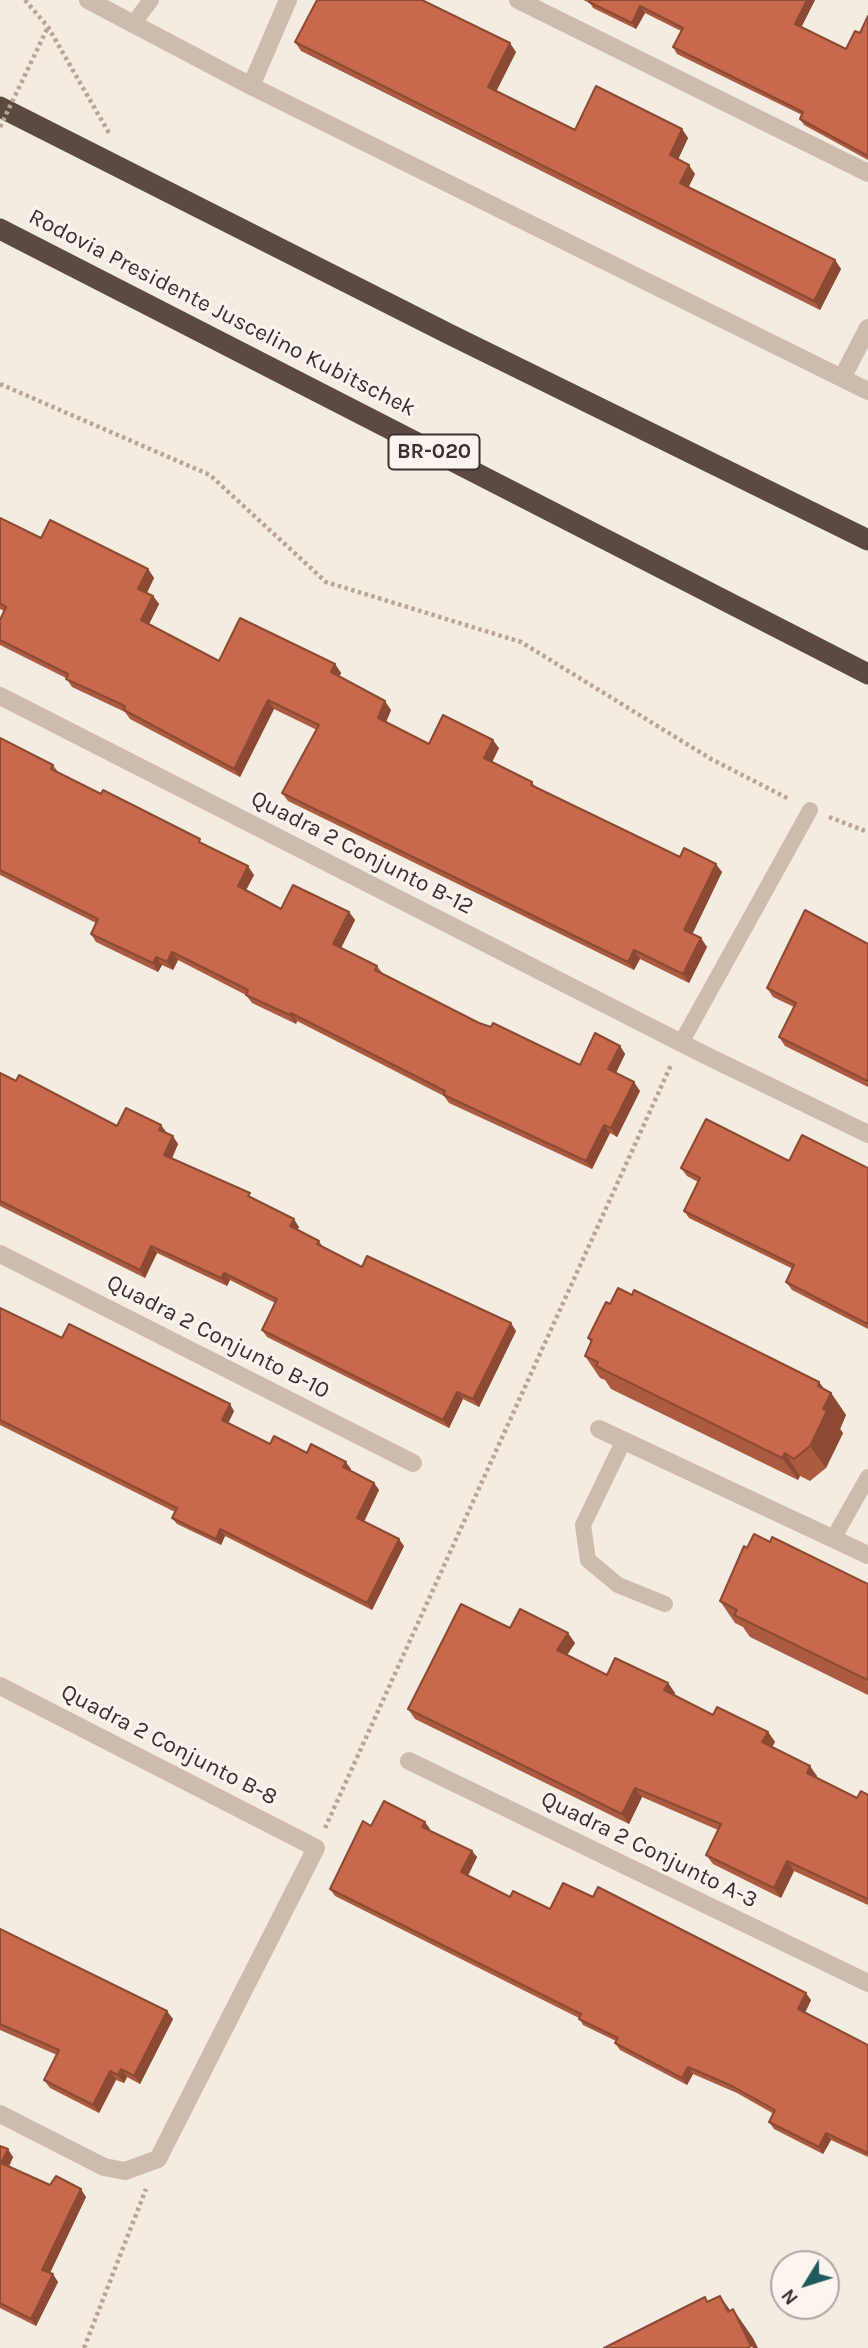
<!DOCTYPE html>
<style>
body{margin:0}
#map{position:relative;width:868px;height:2348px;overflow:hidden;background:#f4ebe1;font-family:Karla,sans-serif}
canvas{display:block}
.north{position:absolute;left:770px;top:2250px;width:70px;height:70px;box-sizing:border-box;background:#fbf5ee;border:2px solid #aea6a0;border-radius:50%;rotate:232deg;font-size:19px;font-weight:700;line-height:28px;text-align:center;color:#3b302b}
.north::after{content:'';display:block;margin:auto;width:24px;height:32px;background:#1f5a5e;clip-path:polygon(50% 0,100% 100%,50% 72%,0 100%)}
</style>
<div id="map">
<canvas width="868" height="2348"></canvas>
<div class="north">N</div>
</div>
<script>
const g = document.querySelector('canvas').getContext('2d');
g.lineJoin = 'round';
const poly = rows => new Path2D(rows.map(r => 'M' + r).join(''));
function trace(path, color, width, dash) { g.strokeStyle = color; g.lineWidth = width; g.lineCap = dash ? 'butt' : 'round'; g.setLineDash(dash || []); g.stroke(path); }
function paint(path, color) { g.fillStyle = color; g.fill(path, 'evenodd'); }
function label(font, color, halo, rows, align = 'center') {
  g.font = font + ' Karla,sans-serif'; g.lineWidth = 6; g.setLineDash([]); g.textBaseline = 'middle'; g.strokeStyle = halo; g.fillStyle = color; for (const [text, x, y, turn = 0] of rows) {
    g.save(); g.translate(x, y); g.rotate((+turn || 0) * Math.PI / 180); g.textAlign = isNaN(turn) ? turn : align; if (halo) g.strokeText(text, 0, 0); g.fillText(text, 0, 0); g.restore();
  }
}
trace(poly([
 [25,0,48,27,109,133],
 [0,384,210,475,326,582,521,642,711,759,789,799],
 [829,817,868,832],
 [325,1828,671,1065],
 [84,2348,146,2189]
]), '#b9a596', 4.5, [3.5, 3.5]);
trace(poly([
 [133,24,151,0],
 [681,1043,810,810],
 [624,1440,583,1525,588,1560,618,1585,665,1604],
 [833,1539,868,1477]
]), '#cdbbac', 16);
trace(poly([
 [88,0,251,86,868,391],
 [518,0,868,173],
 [251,86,288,0],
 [842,378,868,328],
 [0,696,703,1054,868,1134],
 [0,1254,413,1463],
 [599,1429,868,1555],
 [0,1686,316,1848,158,2159,125,2171,104,2167,0,2114],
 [409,1761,868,1983]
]), '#cdbbac', 18);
trace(poly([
 [0,107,451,335,868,540],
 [0,229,868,674]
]), '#5c4a42', 21);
trace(poly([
 [0,127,48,27]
]), '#b9a596', 4.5, [3.5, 3.5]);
paint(poly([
 [583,0,815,0,801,27,846,49,860,33,868,16,868,160,804,125,800,119,802,115,677,54,673,47,681,31,645,13,636,29,593,8,590,3],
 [295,42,516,52,496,91,575,130,682,129,688,138,678,159,695,174,688,188,835,260,841,269,820,310,301,51],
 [0,518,41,538,148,569,154,578,147,593,153,596,159,604,149,624,219,661,335,664,341,673,339,677,391,710,386,722,429,744,499,748,492,762,532,782,535,787,680,857,722,872,692,934,707,947,689,983,640,959,634,970,288,801,282,793,317,730,274,709,240,777,130,719,125,712,72,687,66,678,0,645,0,620,4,611,0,609],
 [0,738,53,765,58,772,204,845,254,875,246,890,281,909,349,912,355,920,341,948,377,966,383,974,479,1023,580,1065,620,1046,625,1054,616,1073,640,1091,617,1137,610,1133,592,1169,449,1103,444,1096,297,1021,296,1024,252,1003,246,995,178,960,173,970,162,965,158,972,96,942,91,934,96,923,0,875],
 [868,944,868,1087,785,1046,779,1037,794,1007,773,997,767,988],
 [0,1073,117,1126,167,1133,178,1144,172,1158,254,1199,299,1227,297,1230,319,1241,323,1247,362,1267,516,1331,479,1407,463,1399,449,1428,267,1337,262,1330,275,1303,230,1280,227,1286,157,1253,145,1278,0,1206],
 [789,1161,868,1168,868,1329,792,1290,786,1282,793,1269,689,1218,684,1211,698,1182,687,1176,681,1168],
 [0,1308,62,1338,234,1411,228,1424,270,1444,307,1453,351,1469,350,1471,374,1483,379,1490,364,1522,404,1546,372,1610,225,1536,221,1545,177,1524,172,1518,175,1512,0,1425],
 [588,1338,819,1382,825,1390,831,1393,846,1415,840,1429,843,1433,826,1468,810,1481,800,1476,798,1480,611,1389,605,1380,600,1378,585,1356,591,1342],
 [770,1542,868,1584,868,1695,750,1637,743,1627,735,1623,720,1601,747,1548],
 [510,1628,575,1643,567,1655,607,1675,668,1683,675,1693,673,1695,713,1715,768,1732,775,1742,772,1747,817,1776,816,1778,857,1798,868,1795,868,1905,794,1871,781,1898,713,1864,706,1855,718,1830,642,1797,629,1824,415,1719,408,1709],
 [371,1826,430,1829,429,1830,472,1851,477,1857,468,1876,510,1897,550,1909,811,2000,805,2013,868,2045,868,2157,831,2140,823,2154,774,2129,769,2122,774,2114,737,2093,693,2074,687,2085,620,2050,615,2043,616,2041,583,2025,579,2018,335,1896,330,1889],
 [0,1929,173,2019,140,2084,127,2077,124,2083,116,2080,99,2113,50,2088,44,2080,57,2055,0,2030],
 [0,2146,13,2157,9,2166,50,2185,86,2197,50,2273,58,2282,36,2326,0,2308]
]), '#ac5a40');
paint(poly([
 [807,0,815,0,800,30,795,24],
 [640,6,645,13,636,29,632,23],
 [510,43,516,52,494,96,488,87],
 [682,129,688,138,676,164,670,155],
 [689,165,695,174,686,192,680,183],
 [835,260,841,269,820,310,814,301],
 [148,569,154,578,144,598,138,589],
 [153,596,159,604,147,628,141,620],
 [335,664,341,673,337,681,331,672],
 [268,700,274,709,240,777,234,769],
 [385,701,391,710,384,727,378,718],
 [493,740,499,748,490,766,484,758],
 [716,864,722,872,690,939,684,930],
 [248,866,254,875,244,894,238,886],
 [349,912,355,920,339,952,333,944],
 [701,938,707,947,689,983,683,974],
 [634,950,640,959,634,970,628,962],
 [172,952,178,960,173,970,167,962],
 [156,957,162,965,158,972,153,963],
 [291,1013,297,1021,296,1024,290,1015],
 [620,1046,625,1054,614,1077,608,1069],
 [634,1082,640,1091,617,1137,611,1128],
 [161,1125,167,1133,164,1138,159,1130],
 [604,1125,610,1133,592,1169,586,1161],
 [173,1136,178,1144,170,1163,164,1155],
 [294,1219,299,1227,295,1234,290,1226],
 [151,1246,157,1253,145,1278,140,1270],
 [224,1273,230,1280,227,1286,221,1278],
 [511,1323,516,1331,479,1407,473,1399],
 [819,1382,829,1396,831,1393,846,1415,840,1429,843,1433,826,1468,810,1446,823,1409,818,1386],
 [457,1392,463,1399,449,1428,443,1420],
 [230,1404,234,1411,226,1427,222,1420],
 [785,1453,800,1476,798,1480,782,1458],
 [346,1462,351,1469,348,1474,343,1467],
 [374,1483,379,1490,362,1525,357,1518],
 [220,1529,225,1536,221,1545,216,1539],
 [399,1539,404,1546,372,1610,367,1603],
 [568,1633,575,1643,564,1660,557,1650],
 [668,1683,675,1693,671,1700,664,1690],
 [768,1732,775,1742,769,1752,762,1742],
 [810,1766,817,1776,814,1783,807,1773],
 [635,1788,642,1797,629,1824,622,1814],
 [425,1822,430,1829,427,1834,422,1827],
 [472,1851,477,1857,466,1879,461,1872],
 [787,1861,794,1871,781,1898,774,1888],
 [806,1993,811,2000,803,2016,798,2009],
 [167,2011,173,2019,140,2084,134,2076],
 [688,2067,693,2074,687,2085,682,2078],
 [121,2069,127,2077,124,2083,118,2075],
 [110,2071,116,2080,99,2113,93,2105],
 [826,2133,831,2140,823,2154,819,2147],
 [8,2149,13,2157,7,2171,1,2163],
 [81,2189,86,2197,48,2277,42,2270],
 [53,2274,58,2282,36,2326,31,2319],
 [720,2296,740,2324,733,2309,753,2338,758,2348,753,2348,728,2312]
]), '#8c4a34');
const building = poly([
 [317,0,422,0,510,43,488,87,575,130,596,86,682,129,670,155,689,165,680,183,835,260,814,301,295,42,317,0],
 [590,0,807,0,795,24,846,49,855,31,860,33,868,16,868,156,800,119,803,112,673,47,683,28,640,6,632,23,589,2,590,0],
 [0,518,41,538,50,520,148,569,138,589,153,596,141,620,219,661,240,618,335,664,331,672,385,701,378,718,429,744,443,715,493,740,484,758,532,782,531,785,680,857,684,848,716,864,684,930,701,938,683,974,634,950,628,962,282,793,319,725,268,700,234,769,124,710,125,706,66,679,68,674,0,640,0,620,6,607,0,603,0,518],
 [0,738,53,765,51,769,101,794,103,790,200,839,199,842,248,866,238,886,281,909,293,885,349,912,333,944,377,966,375,970,479,1023,491,1027,493,1023,580,1065,595,1033,620,1046,608,1069,634,1082,611,1128,604,1125,586,1161,444,1095,445,1091,291,1013,290,1015,246,995,248,990,172,952,167,962,156,957,153,963,91,934,98,919,0,870,0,738],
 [805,910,868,944,868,1081,779,1037,796,1003,767,988,805,910],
 [0,1073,16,1081,19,1075,117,1126,126,1108,161,1125,159,1130,173,1136,164,1155,250,1193,248,1196,294,1219,290,1226,319,1241,317,1244,362,1267,367,1256,511,1323,473,1399,457,1392,443,1420,262,1330,277,1299,224,1273,221,1278,151,1246,140,1270,0,1201,0,1073],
 [706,1119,789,1161,802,1135,868,1168,868,1324,786,1282,794,1265,684,1211,700,1178,681,1168,706,1119],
 [618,1288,632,1295,634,1290,819,1382,818,1386,831,1393,823,1409,827,1411,810,1446,794,1459,785,1453,782,1458,596,1366,598,1362,585,1356,592,1340,588,1338,606,1302,610,1304,618,1288],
 [0,1308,62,1338,69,1324,230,1404,222,1420,270,1444,274,1436,307,1453,311,1444,346,1462,343,1467,374,1483,357,1518,399,1539,367,1603,220,1529,216,1539,172,1518,177,1508,0,1420,0,1308],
 [754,1534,770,1542,772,1537,868,1584,868,1680,734,1615,737,1610,720,1601,744,1546,747,1548,754,1534],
 [461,1604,510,1628,520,1609,568,1633,557,1650,607,1675,615,1658,668,1683,664,1690,713,1715,717,1707,768,1732,762,1742,810,1766,807,1773,857,1798,861,1791,868,1795,868,1899,787,1861,774,1888,706,1855,721,1824,635,1788,622,1814,408,1709,461,1604],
 [384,1801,425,1822,422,1827,472,1851,461,1872,510,1897,513,1891,550,1909,563,1883,593,1897,598,1887,806,1993,798,2009,868,2045,868,2153,826,2133,819,2147,769,2122,775,2110,732,2086,688,2067,682,2078,615,2043,618,2038,579,2019,581,2014,330,1889,363,1821,371,1826,384,1801],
 [0,1929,167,2011,134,2076,121,2069,118,2075,110,2071,93,2105,44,2080,59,2050,0,2024,0,1929],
 [0,2146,8,2149,1,2163,50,2185,56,2176,81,2189,42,2270,53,2274,31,2319,0,2303,0,2146],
 [720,2296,728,2312,733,2309,751,2346,747,2348,604,2348,705,2297,707,2302,720,2296]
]);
paint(building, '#c8694b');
trace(building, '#8c4a34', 2);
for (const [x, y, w] of [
 [434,452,91]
]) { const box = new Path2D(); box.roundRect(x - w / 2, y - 17.5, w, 35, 5); g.fillStyle = '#fbf5ee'; g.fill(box); trace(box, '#3b302b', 2); }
label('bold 21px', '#3b302b', null, [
 ["BR-020",434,452]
]);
label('23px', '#3b302b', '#fbf5ee', [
 ["Rodovia Presidente Juscelino Kubitschek",222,313,27],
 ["Quadra 2 Conjunto B-12",362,853,27],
 ["Quadra 2 Conjunto B-10",218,1337,27],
 ["Quadra 2 Conjunto B-8",169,1745,27],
 ["Quadra 2 Conjunto A-3",649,1850,26]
]);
</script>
